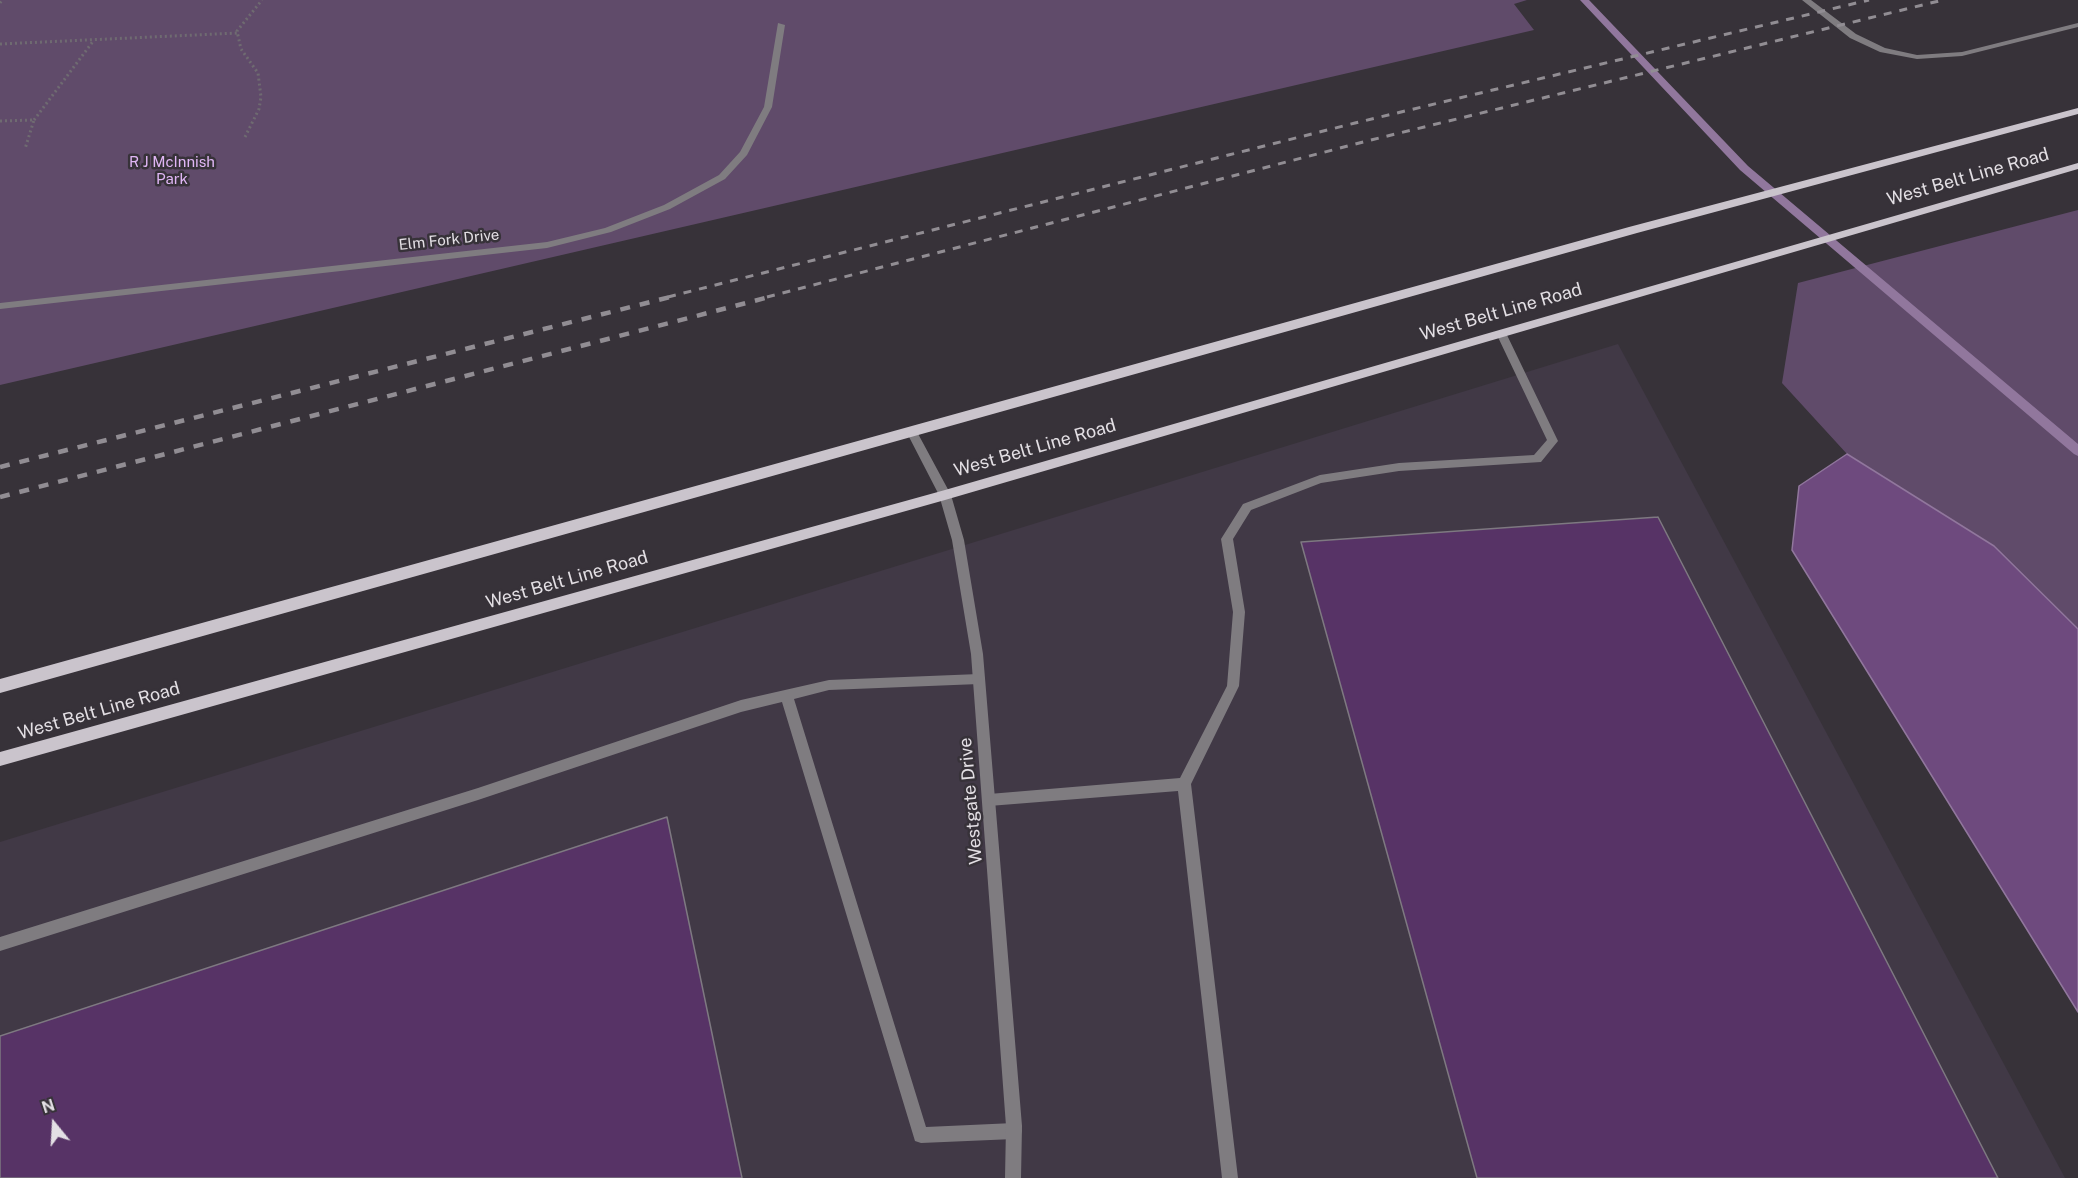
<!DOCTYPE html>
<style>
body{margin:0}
#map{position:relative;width:2078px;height:1178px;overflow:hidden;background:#373239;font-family:"Public Sans",sans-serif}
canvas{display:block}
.north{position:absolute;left:24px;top:1094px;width:60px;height:60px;-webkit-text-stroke:4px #373239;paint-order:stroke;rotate:342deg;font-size:16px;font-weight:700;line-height:24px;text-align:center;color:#e3dfe4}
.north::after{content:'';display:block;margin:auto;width:21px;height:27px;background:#e3dfe4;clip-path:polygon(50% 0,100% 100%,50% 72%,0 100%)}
</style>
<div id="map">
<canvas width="2078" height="1178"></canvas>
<div class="north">N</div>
</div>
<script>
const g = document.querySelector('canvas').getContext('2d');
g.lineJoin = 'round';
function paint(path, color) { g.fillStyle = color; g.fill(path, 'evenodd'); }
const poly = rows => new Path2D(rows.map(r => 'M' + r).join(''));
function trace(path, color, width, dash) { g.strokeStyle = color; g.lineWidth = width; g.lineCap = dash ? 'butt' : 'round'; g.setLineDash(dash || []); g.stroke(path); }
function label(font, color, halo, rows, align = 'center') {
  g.font = font + ' "Public Sans",sans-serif'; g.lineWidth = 5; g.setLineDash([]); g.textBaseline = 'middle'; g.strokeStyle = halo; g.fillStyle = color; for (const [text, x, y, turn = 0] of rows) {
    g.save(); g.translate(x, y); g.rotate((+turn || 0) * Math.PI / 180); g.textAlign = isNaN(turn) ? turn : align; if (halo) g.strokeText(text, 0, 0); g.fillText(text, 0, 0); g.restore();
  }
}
paint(poly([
 [1618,344,2065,1178,0,1178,0,842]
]), '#413946');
paint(poly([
 [0,0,1527,0,1514,4,1534,30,0,385],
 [2078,210,2078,629,1994,546,1847,454,1782,383,1798,283]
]), '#604b6a');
const water = poly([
 [1847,454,1994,546,2078,629,2078,1012,1792,550,1799,486,1847,454]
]);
paint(water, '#6e4a7e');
trace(water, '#91779d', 1.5);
paint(poly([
 [1580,0,1589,0,1748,166,2078,444,2078,456,2074,454,1740,170,1580,0]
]), '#91779d');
const building = poly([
 [1658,517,1998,1178,1477,1178,1301,542,1658,517],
 [667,817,742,1178,0,1178,0,1036,667,817]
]);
paint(building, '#573366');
trace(building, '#7e7981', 1.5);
trace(poly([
 [0,3,2,0],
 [0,44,238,33],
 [34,120,94,40],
 [0,121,34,120,25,149],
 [245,137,259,109,261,97,258,73,241,49,237,31,262,0]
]), '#6f6b71', 3, [2, 3]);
paint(poly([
 [1802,0,1811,0,1856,34,1885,48,1917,55,1962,52,2078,23,2078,27,1962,56,1917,59,1880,52,1850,38,1802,0],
 [1501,330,1506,333,1558,441,1541,462,1399,471,1321,483,1251,510,1233,539,1245,612,1239,686,1191,784,1238,1178,1222,1178,1178,791,989,806,984,804,982,800,984,796,989,794,1180,778,1227,686,1233,612,1221,539,1243,504,1320,475,1399,463,1534,455,1547,440,1496,333,1501,330],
 [979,674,983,675,985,679,983,683,979,684,829,690,794,699,926,1127,1014,1123,1020,1125,1022,1131,1020,1137,1014,1139,921,1143,915,1141,782,702,741,712,478,800,0,951,0,937,478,788,741,700,829,680,979,674]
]), '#7f7c80');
paint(poly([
 [778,23,785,25,772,107,747,155,725,179,670,209,611,232,547,248,0,309,0,303,547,242,605,228,664,205,719,175,740,152,764,107,778,23],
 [912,429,916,430,951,495,964,540,983,654,1022,1126,1021,1178,1005,1178,1006,1126,971,654,952,540,939,495,907,433,912,429]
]), '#7f7c80');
paint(poly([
 [2078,108,2078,114,1637,233,0,693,0,679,1629,227,2078,108],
 [2078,163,2078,169,945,500,0,766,0,752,945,490,2078,163]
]), '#cac4cc');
trace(poly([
 [668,297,1355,123,1869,0],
 [767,297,1371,140,1943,0]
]), '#918d93', 3, [8, 8]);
trace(poly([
 [0,467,674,296],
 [0,497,773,296]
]), '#918d93', 4.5, [10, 10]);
label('15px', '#e0b6f5', '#373239', [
 ["R J McInnish",172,162],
 ["Park",172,179]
]);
label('15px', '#e3dfe4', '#373239', [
 ["Elm Fork Drive",449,240,-6]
]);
label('18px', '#e3dfe4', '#373239', [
 ["West Belt Line Road",1968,177,-16],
 ["West Belt Line Road",1501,312,-16],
 ["West Belt Line Road",1035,448,-16],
 ["West Belt Line Road",567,580,-16],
 ["West Belt Line Road",99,711,-16],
 ["Westgate Drive",971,801,-95]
]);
</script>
